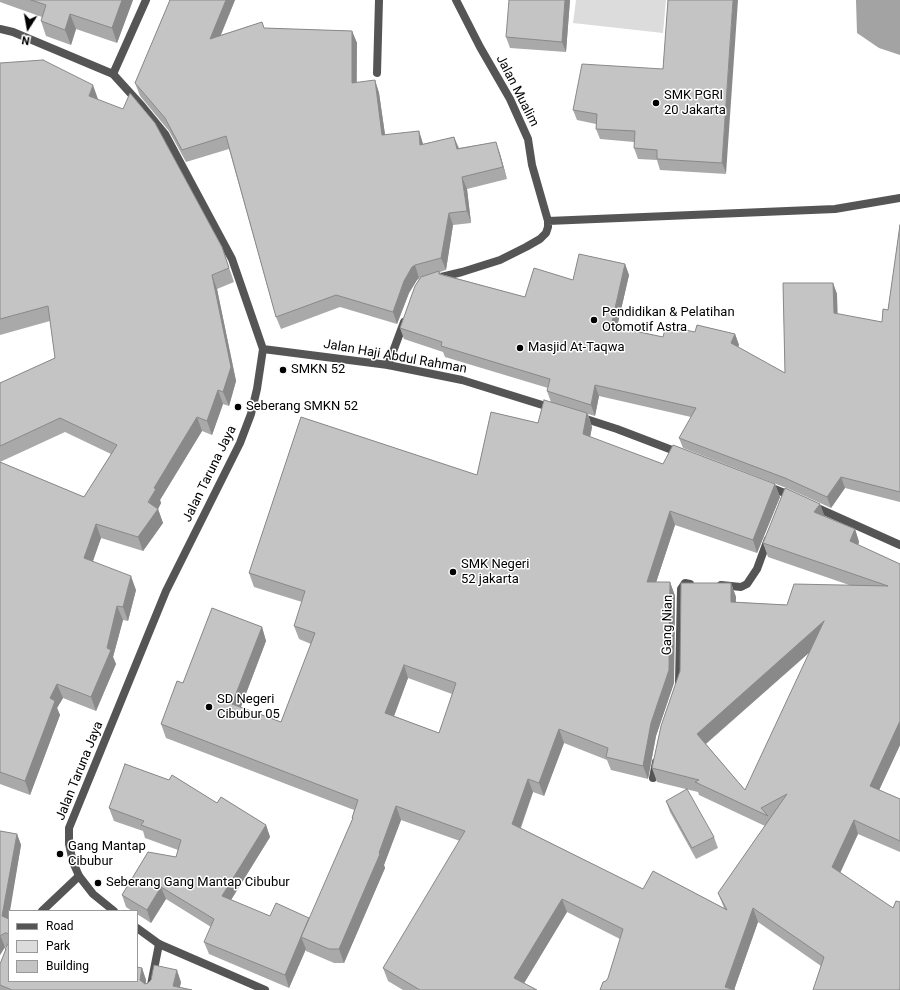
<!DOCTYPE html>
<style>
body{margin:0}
#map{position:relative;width:900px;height:990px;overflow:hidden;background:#fff;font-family:Roboto,sans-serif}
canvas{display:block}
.legend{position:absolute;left:8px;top:910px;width:130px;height:72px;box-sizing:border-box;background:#fff;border:1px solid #999;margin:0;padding:5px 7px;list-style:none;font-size:12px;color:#000}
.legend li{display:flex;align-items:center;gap:8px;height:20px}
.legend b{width:20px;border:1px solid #999}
.north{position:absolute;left:8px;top:8px;width:40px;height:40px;-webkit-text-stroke:3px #fff;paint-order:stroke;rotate:191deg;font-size:11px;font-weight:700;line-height:16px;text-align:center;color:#000}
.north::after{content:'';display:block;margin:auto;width:14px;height:18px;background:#000;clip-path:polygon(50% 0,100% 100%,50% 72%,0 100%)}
</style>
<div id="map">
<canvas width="900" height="990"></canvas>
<ul class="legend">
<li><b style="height:5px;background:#555"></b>Road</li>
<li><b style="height:11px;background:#dcdcdc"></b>Park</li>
<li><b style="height:11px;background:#c4c4c4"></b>Building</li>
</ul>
<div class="north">N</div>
</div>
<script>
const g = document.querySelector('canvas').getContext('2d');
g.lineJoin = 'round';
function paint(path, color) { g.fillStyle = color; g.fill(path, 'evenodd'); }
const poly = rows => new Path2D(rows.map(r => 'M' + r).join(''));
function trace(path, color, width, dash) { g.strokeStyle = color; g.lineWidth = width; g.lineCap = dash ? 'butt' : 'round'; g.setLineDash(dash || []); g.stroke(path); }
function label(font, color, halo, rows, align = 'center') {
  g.font = font + ' Roboto,sans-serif'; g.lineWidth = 3; g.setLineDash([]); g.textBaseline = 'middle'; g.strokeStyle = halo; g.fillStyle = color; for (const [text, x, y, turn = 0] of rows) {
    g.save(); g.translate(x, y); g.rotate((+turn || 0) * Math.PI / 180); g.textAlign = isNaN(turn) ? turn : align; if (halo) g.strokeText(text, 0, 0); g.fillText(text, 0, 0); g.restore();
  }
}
paint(poly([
 [576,0,666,0,663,33,573,23]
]), '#dcdcdc');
paint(poly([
 [856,0,900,0,900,55,879,48,857,33]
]), '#a3a3a3');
trace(poly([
 [377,73,379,0],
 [113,74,146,0],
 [548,221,835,209,900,198],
 [437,278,462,272,500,260,526,247,540,239,546,233,548,227,548,221,532,165,528,139,510,99,480,47,456,0],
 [388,365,404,322],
 [721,585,741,587,747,584,757,569,768,539],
 [679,682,681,589,685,583,690,584],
 [653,778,656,762],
 [42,911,79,876],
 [150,990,159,944]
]), '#555', 8);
trace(poly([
 [0,29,13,32,113,74,142,106,165,134,232,259,263,349,257,389,251,414,240,443,166,591,69,828,69,844,73,862,79,876,93,894,114,911],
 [263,349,388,365,462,380,552,408],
 [580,417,617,429,680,453],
 [767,486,792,496],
 [813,506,900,545],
 [137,928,159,944,265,990]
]), '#555', 8);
paint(poly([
 [0,0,133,0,117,43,76,29,71,45,46,36,41,21,42,17,0,2],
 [170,0,235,0,221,35,262,22,264,28,352,31,357,43,357,83,375,80,379,93,385,135,419,131,423,144,454,137,459,148,496,142,500,154,507,179,467,189,471,223,453,225,446,270,440,272,441,274,525,297,534,268,573,280,579,254,625,264,629,275,617,327,663,337,666,326,695,332,697,325,735,334,739,345,738,347,785,373,783,283,833,283,837,294,837,314,882,322,883,309,888,310,900,225,900,502,845,488,831,508,789,489,683,448,679,438,691,417,599,396,595,416,588,414,592,427,590,437,663,464,673,445,775,484,780,497,757,553,675,525,656,582,670,582,675,596,674,683,656,736,648,779,611,770,607,760,564,743,544,796,533,792,521,828,643,889,653,871,724,908,718,893,765,826,699,795,698,792,657,782,652,768,661,726,680,671,681,583,731,583,736,597,736,602,787,605,794,584,852,586,768,557,763,543,785,488,820,504,824,516,855,529,859,542,858,545,900,564,900,745,879,790,900,799,900,852,858,834,840,872,893,908,896,901,900,902,900,990,813,990,821,966,758,922,734,990,735,990,600,990,603,982,606,981,608,978,620,939,567,912,524,983,537,990,403,990,388,981,383,968,460,841,401,820,384,865,385,868,344,963,334,963,306,951,306,949,289,988,209,954,204,942,211,927,166,899,151,923,137,914,137,911,132,911,126,907,122,895,148,852,176,857,178,850,145,838,143,831,114,821,109,808,125,764,169,780,172,775,217,803,221,797,266,825,270,837,231,900,270,916,276,903,310,919,352,820,352,818,354,810,166,738,161,724,177,681,183,683,212,608,262,627,266,641,241,707,281,722,311,644,299,639,294,626,302,602,254,587,249,573,301,417,477,475,491,412,538,423,544,400,551,402,547,391,548,388,445,357,443,352,404,339,400,328,415,286,420,277,417,280,409,293,397,324,340,307,281,329,276,317,229,149,186,162,169,131,140,96,135,83],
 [810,652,745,790,706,744],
 [408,678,452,694,439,733,394,716],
 [570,0,566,52,510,48,506,37],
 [668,0,726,174,660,170,657,160,638,159,634,148,634,142,600,139,596,129,596,124,577,120,573,110,663,69],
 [0,63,98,99,222,247,234,282,217,289,236,381,229,406,223,404,212,435,202,431,160,500,161,503,158,509,163,523,143,551,101,538,93,561,136,590,128,621,123,620,113,657,116,664,96,711,63,698,57,708,60,715,30,795,0,784,0,383,55,358,50,321,0,335],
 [65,432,111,454,84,497,0,462],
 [666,801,714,837,718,848,696,859,670,812],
 [0,831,17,834,21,845,8,918,9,919,9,981,142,968,146,980,146,984,181,982,180,987,192,990,0,990,0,964,5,951,5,949,7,946,5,947,0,955]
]), '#a9a9a9');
paint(poly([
 [122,0,133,0,117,43,112,28],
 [226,0,235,0,214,51,210,39],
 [565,0,570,0,566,52,562,42],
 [733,0,738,0,726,174,722,163],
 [70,14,76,29,71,45,65,30],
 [352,31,357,43,356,96,352,83],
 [375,80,379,93,387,148,382,135],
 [93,85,98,99,94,110,89,96],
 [419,131,423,144,425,157,420,145],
 [454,137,459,150,457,149],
 [496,142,500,154,507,179,503,167],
 [462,177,467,189,471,223,467,211],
 [449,213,453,225,446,270,441,258],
 [625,264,629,275,615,336,611,326],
 [415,265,419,278,417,280,409,293,397,324,393,312,404,281,412,267],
 [212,275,217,289,236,381,229,406,223,392],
 [833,283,837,294,838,324,834,313],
 [735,334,739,345,735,354,731,343],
 [595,385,599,396,595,416,591,405],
 [218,390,223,404,212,435,207,421],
 [587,413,592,427,588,448,583,434],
 [197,417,202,431,160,500,161,503,158,509,163,523,143,551,138,537,154,488],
 [841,477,845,488,831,508,827,497],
 [775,484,780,497,757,553,753,540],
 [820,504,825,517,814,512],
 [670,511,675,525,652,595,647,582],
 [96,524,101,538,89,572,84,558],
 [855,529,859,542,855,554,850,541],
 [131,576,136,590,128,621,123,607],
 [670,582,675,596,674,683,656,736,648,779,643,766,651,723],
 [731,583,736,597,735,615,731,602],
 [117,606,123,620,113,657,116,664,96,711,91,697,107,648],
 [824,621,829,635,702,747,697,734],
 [262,627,266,641,237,717,232,704],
 [404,665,408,678,390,727,385,713],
 [57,684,63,698,57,708,60,715,30,795,25,781,50,698],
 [900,721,900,745,875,799,870,786],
 [559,729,564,743,544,796,539,783],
 [528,779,533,792,517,837,512,824],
 [396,806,401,820,384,865,385,868,344,963,339,949,379,853],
 [854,820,858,834,837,880,832,867],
 [266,825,270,837,226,908,222,896],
 [17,834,21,845,10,911,9,911,7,928,2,916],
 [161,887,166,899,151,923,147,910],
 [562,899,567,912,520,990,514,978],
 [753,908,758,922,734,990,725,987],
 [309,918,301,937,306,949,289,988,285,975],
 [0,935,5,947,0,955],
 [142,968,146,980,145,990,140,980],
 [177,970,181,982,179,990,173,986]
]), '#898989');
const building = poly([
 [31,0,122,0,112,28,70,14,65,30,41,21,46,5,31,0],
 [170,0,226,0,210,39,262,22,264,28,352,31,352,83,375,80,382,135,419,131,420,145,454,137,457,149,496,142,503,167,462,177,467,211,449,213,441,258,415,265,412,267,404,281,393,312,336,295,276,317,226,136,182,150,165,118,135,83,170,0],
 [509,0,565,0,562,42,506,37,509,0],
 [668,0,733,0,722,163,657,159,657,150,634,148,635,131,596,129,597,114,573,110,582,64,663,69,668,0],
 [43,60,93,85,89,96,123,109,130,93,155,123,222,247,229,268,212,275,231,367,223,392,218,390,207,421,197,417,154,488,156,489,148,502,158,509,138,537,96,524,84,558,131,576,123,607,117,606,107,648,111,650,91,697,57,684,50,698,55,701,25,781,0,772,0,462,84,497,117,445,60,418,0,446,0,383,55,358,48,306,0,319,0,63,43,60],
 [900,225,900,492,841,477,827,497,785,478,679,438,696,408,595,385,591,405,547,391,550,379,441,346,442,342,400,328,415,286,421,277,439,271,439,274,525,297,534,268,573,280,579,254,625,264,611,326,663,337,666,326,695,332,697,325,735,334,731,343,785,373,783,283,833,283,834,313,882,322,883,309,888,310,900,225],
 [544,400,587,413,583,434,663,464,673,445,775,484,753,540,670,511,647,582,670,582,669,670,651,723,643,766,606,757,608,748,559,729,539,783,528,779,512,824,643,889,653,871,727,910,718,893,787,794,761,808,768,816,695,782,699,780,652,768,661,726,680,671,681,583,731,583,731,602,787,605,794,584,888,586,763,543,785,488,820,504,814,512,855,529,850,541,900,564,900,721,870,786,900,799,900,841,854,820,832,867,893,908,896,901,900,902,900,990,813,990,824,957,753,908,725,987,735,990,600,990,603,982,606,981,608,978,623,929,562,899,514,978,537,990,420,990,383,968,465,831,396,806,379,853,380,854,339,949,329,949,301,937,353,818,352,818,358,800,161,724,177,681,183,683,212,608,262,627,232,704,281,722,315,633,294,626,305,591,249,573,301,417,477,475,491,412,538,423,544,400],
 [824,621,745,790,697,734,824,621],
 [404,665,456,683,439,733,385,713,404,665],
 [125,764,169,780,172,775,217,803,221,797,266,825,222,896,270,916,276,903,309,918,285,975,204,942,214,919,161,887,147,910,122,895,148,852,176,857,181,840,141,825,144,821,109,808,125,764],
 [687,789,714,837,692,848,666,801,687,789],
 [0,831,17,834,2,916,9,919,9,935,7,933,5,933,0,936,0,831],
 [9,942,9,981,137,981,137,967,142,968,140,980,145,984,148,983,151,980,154,965,177,970,173,986,192,990,12,990,0,985,0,964,6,949,5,949,9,942]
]);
paint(building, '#c4c4c4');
trace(building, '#898989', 1);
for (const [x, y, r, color] of [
 [656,103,4,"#000"],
 [594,320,4,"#000"],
 [520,348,4,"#000"],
 [283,370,4,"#000"],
 [238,407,4,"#000"],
 [453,572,4,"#000"],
 [209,707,4,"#000"],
 [60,854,4,"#000"],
 [98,883,4,"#000"]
]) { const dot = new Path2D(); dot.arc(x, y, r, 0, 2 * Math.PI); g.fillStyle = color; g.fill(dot); trace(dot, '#fff', 1.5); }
label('13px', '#000', '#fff', [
 ["Jalan Mualim",517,91,63],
 ["Jalan Haji Abdul Rahman",395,357,10],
 ["Jalan Taruna Jaya",210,474,-64],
 ["Gang Nian",668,625,-89],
 ["Jalan Taruna Jaya",80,771,-68]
]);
label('13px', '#000', '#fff', [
 ["SMK PGRI",664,96],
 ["20 Jakarta",664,111],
 ["Pendidikan & Pelatihan",602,313],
 ["Otomotif Astra",602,328],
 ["Masjid At-Taqwa",528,348],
 ["SMKN 52",291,370],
 ["Seberang SMKN 52",246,407],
 ["SMK Negeri",461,565],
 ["52 jakarta",461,580],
 ["SD Negeri",217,700],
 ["Cibubur 05",217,715],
 ["Gang Mantap",68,847],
 ["Cibubur",68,862],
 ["Seberang Gang Mantap Cibubur",106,883]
], 'left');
</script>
